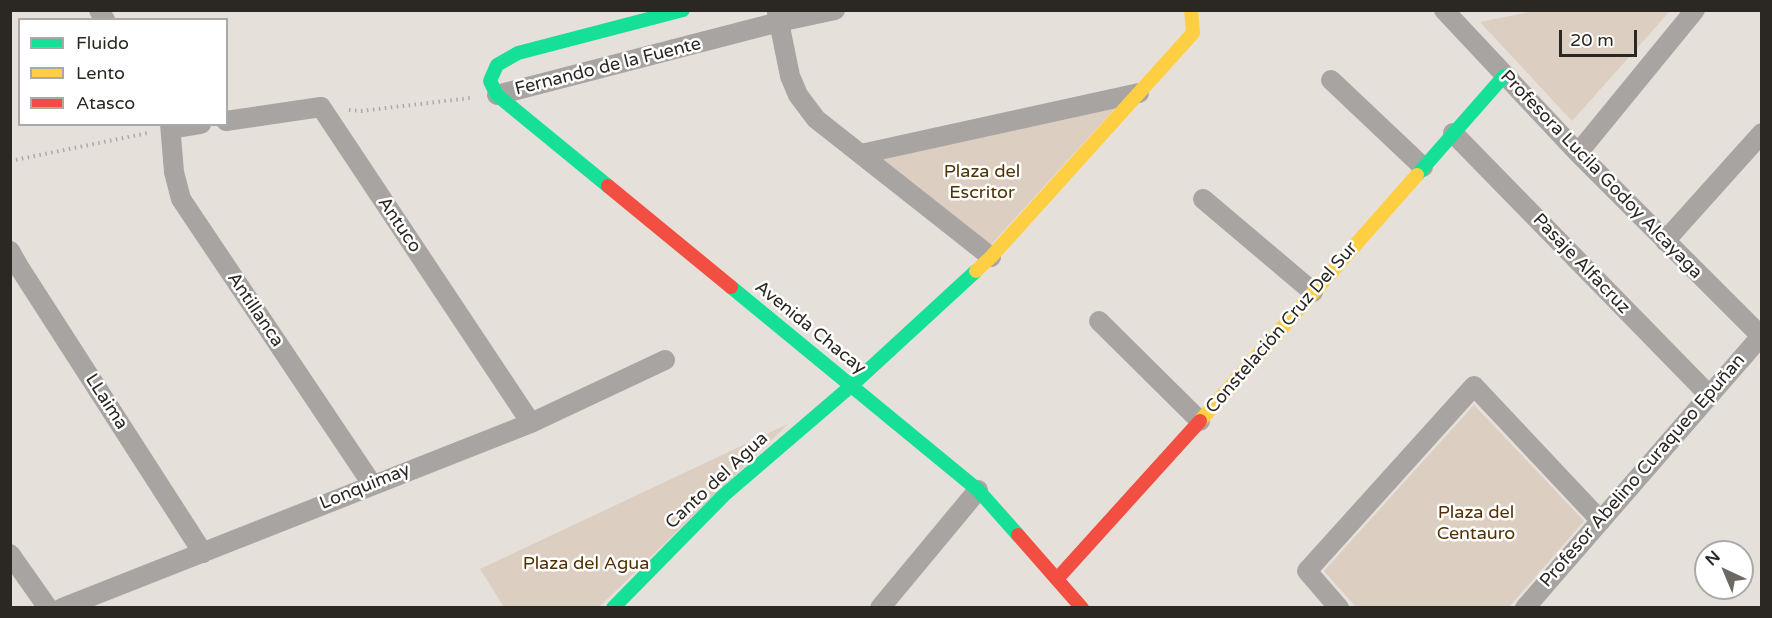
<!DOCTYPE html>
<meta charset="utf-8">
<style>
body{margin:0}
#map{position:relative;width:1772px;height:618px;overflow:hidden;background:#e6e0da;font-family:"Varela Round",sans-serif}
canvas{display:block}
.frame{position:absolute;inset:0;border:12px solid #2b2722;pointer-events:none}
.legend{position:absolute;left:18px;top:18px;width:210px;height:108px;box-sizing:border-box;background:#fff;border:2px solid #aaa9a7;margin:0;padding:8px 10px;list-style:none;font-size:18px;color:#2b2722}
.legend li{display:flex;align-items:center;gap:12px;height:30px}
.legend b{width:30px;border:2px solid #aaa9a7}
.north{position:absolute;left:1694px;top:540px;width:60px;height:60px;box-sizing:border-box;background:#fff;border:2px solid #aaa9a7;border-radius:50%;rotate:316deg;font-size:16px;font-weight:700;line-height:24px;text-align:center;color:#2b2722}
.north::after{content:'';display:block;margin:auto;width:21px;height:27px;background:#6c6862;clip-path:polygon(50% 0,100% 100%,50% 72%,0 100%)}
.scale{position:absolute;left:1559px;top:30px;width:78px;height:27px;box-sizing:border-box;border:3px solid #2b2722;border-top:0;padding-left:8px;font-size:18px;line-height:21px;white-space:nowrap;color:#2b2722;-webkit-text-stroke:4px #fff;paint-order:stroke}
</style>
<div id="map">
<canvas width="1772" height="618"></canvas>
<div class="frame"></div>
<ul class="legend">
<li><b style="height:8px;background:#16e098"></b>Fluido</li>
<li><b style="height:8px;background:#ffcf43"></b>Lento</li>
<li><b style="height:8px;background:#f24e42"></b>Atasco</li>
</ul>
<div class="north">N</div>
<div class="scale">20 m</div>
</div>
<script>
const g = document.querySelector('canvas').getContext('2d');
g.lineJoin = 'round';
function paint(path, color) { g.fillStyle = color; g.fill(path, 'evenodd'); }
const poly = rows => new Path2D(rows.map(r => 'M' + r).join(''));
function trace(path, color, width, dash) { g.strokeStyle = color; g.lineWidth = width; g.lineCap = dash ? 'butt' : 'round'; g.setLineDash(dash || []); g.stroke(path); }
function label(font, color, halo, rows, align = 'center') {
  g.font = font + ' "Varela Round",sans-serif'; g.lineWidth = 5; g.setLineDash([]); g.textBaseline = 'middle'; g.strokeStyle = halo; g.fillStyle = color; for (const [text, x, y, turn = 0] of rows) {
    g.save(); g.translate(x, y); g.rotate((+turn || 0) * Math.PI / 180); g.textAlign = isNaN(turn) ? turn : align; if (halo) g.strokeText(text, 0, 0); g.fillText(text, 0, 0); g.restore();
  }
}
paint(poly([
 [1539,10,1670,10,1670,11,1572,121,1480,22],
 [1119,104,988,248,874,158],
 [1474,405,1584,521,1509,607,1356,607,1324,571],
 [788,424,599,607,504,607,480,569]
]), '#dccec0');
trace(poly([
 [349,110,361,111,470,98],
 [10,161,148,133]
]), '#aca9a6', 4, [1.5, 4.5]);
trace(poly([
 [99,10,105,20],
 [1444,10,1578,153,1761,336],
 [777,12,790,76,798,95,816,119,991,257],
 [1331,80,1423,167],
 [497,95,779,22,835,10],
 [226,121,321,107,531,423],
 [170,124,174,172,181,199,372,484],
 [171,129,201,124],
 [1453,133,1709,395],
 [1578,153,1695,10],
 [861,154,1139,93],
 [1203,199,1313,292],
 [1665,241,1762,133],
 [10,251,19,267,203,553],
 [1099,321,1200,421],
 [10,554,48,608],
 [62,608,531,423,665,360],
 [880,608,978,490],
 [1339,608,1307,571,1474,386,1601,521],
 [1525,608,1762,335]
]), '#a8a4a2', 20);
trace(poly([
 [1417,175,1504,76],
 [608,186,497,95,490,81,497,65,518,53,683,10],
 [731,287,978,490,1018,535],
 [613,608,724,495,851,386,976,271]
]), '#16e098', 14);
trace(poly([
 [976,271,991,257,1193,33,1191,10],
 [1200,421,1417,175]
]), '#ffcf43', 14);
trace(poly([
 [608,186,731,287],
 [1018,535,1082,608],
 [1057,579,1200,421]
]), '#f24e42', 14);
label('18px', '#2b2722', '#fff', [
 ["Fernando de la Fuente",608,67,-14],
 ["Profesora Lucila Godoy Alcayaga",1601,175,46],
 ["Antuco",399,225,56],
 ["Pasaje Alfacruz",1581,264,46],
 ["Antillanca",255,310,56],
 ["Avenida Chacay",810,328,39],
 ["Constelación Cruz Del Sur",1282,328,-49],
 ["LLaima",106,402,57],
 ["Profesor Abelino Curaqueo Epuñan",1643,471,-49],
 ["Canto del Agua",717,481,-43],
 ["Lonquimay",365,487,-22]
]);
label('18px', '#513103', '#fff', [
 ["Plaza del",982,172],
 ["Escritor",982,193],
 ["Plaza del",1476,513],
 ["Centauro",1476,534],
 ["Plaza del Agua",586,564]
]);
</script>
